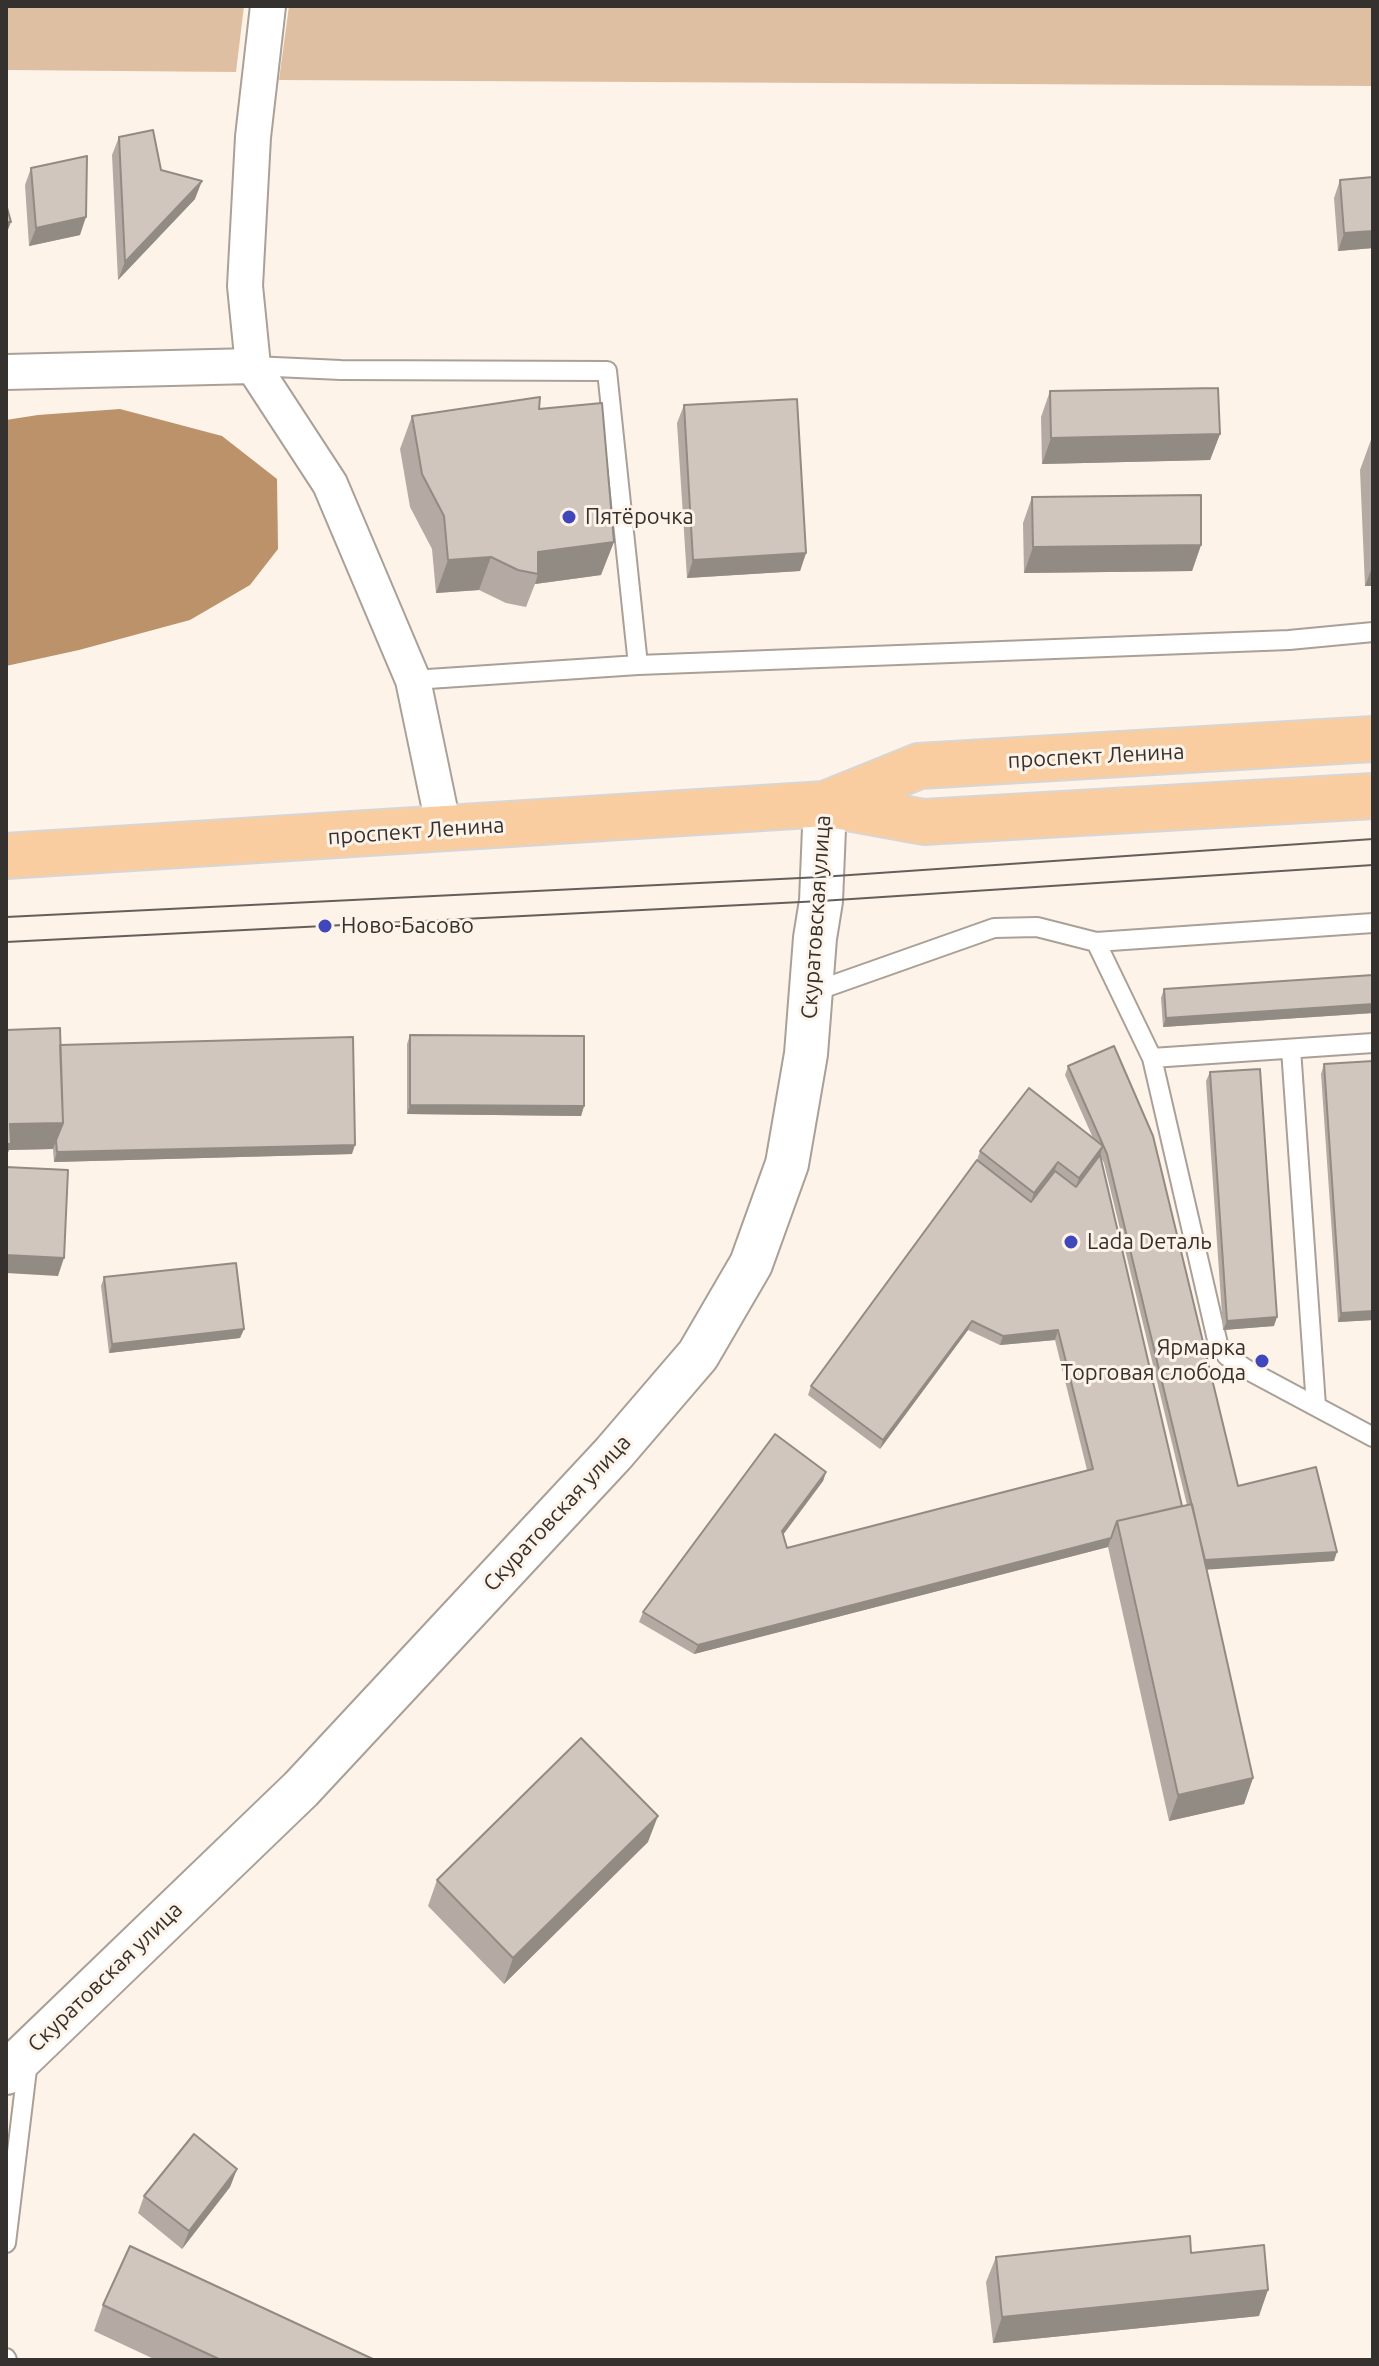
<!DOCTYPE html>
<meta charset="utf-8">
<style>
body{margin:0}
#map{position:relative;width:1379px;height:2366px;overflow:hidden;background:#fdf3e9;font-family:Ubuntu,sans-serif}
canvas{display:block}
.frame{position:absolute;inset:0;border:8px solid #35312e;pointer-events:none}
</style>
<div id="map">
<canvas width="1379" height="2366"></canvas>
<div class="frame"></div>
</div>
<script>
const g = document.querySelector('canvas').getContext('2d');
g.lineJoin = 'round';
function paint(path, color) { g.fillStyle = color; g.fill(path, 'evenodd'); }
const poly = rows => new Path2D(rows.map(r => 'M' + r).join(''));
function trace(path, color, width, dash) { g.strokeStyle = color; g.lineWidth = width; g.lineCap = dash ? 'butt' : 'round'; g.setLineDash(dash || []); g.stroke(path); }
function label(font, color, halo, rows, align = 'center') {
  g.font = font + ' Ubuntu,sans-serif'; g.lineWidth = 6; g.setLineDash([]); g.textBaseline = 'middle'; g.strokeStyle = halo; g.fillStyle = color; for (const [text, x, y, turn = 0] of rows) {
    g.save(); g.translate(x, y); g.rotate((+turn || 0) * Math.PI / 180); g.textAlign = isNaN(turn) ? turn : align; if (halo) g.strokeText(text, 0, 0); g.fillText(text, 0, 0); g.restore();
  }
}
paint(poly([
 [6,6,244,6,236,72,6,70],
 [289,6,1373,6,1373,86,279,80]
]), '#dfbfa2');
paint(poly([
 [120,409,222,436,277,479,278,549,250,585,190,620,79,650,6,666,6,420,38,415]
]), '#bb926a');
const service = poly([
 [253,366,341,370,607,371,638,665],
 [413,680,638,665,1289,640,1373,632],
 [1096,942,1152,1058,1218,1344,1227,1356,1246,1369,1373,1437],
 [810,993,994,928,1037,927,1096,942,1373,923],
 [1291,1049,1316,1406],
 [1152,1058,1373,1043],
 [6,2243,28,2061],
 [6,2358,7,2360]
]);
const minor = poly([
 [268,6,253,137,245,286,253,366,330,484,413,680,444,829],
 [6,372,253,366]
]);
const tertiary = poly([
 [6,2073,301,1789,613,1454,698,1355,751,1264,787,1164,806,1054,815,938,821,901,825,804]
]);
const primary = poly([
 [825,804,919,766,1373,739],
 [6,856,825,804,924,822,1373,796]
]);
trace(service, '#a9a097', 22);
trace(minor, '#a9a097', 38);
trace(tertiary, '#a9a097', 46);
trace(primary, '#d7d6d5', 48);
trace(service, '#fff', 18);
trace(minor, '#fff', 34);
trace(tertiary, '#fff', 42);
trace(primary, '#facda0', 44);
trace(poly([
 [6,917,821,877,1373,839],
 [6,942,821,901,1373,865]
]), '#655f5b', 2);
paint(poly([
 [119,137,161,170,195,199,118,280,112,155],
 [31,168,80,235,29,246,25,185],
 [1373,177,1373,248,1338,251,1334,198,1340,180],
 [1050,391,1220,434,1210,460,1042,464,1041,417],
 [684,405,806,553,800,571,687,578,677,423],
 [539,409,601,575,535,584,526,607,506,603,479,590,436,593,432,549,410,507,400,449,412,416],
 [1372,437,1373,437,1373,586,1365,586,1360,470],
 [1032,497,1201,545,1192,571,1024,573,1023,523],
 [1373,975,1373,1013,1163,1027,1161,998,1164,989],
 [6,1030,60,1045,352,1154,54,1162,53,1149,9,1150],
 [410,1035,584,1106,581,1116,407,1114,407,1044],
 [1114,1046,1238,1486,1334,1561,1206,1569,1253,1778,1244,1804,1169,1821,1108,1547,694,1654,639,1622,643,1612,826,1472,823,1481,783,1535,787,1548,1087,1470,1055,1340,1000,1345,968,1330,880,1449,808,1395,811,1386,977,1160,980,1151,1093,1138,1065,1075,1068,1066],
 [1100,1155,1104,1163,1187,1505,1182,1506],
 [1373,1061,1373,1320,1338,1322,1321,1074,1324,1064],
 [1210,1072,1274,1326,1223,1330,1206,1081],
 [104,1277,244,1329,240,1338,109,1353,101,1286],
 [648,1842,504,1984,428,1906,437,1880],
 [237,2169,230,2187,182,2249,138,2213,144,2196],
 [1191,2253,1259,2316,993,2343,986,2282,996,2257],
 [103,2305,375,2360,156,2360,94,2331]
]), '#b4aaa3');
paint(poly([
 [202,181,195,199,118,280,125,262],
 [86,217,80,235,29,246,36,228],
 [6,222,11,222,6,235],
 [1373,231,1373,248,1338,251,1344,233],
 [1220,434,1210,460,1042,464,1051,438],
 [614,542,601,575,535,584,538,574,538,552],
 [1201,545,1192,571,1024,573,1033,547],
 [806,553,800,571,687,578,693,560],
 [491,557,479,590,436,593,448,560],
 [1373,565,1373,586,1365,586],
 [1373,1004,1373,1013,1163,1027,1166,1018],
 [410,1105,584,1106,581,1116,407,1114],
 [63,1123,53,1149,9,1150,6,1158,6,1136,10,1124],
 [355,1145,352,1154,54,1162,57,1152],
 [1103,1146,1097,1164,1073,1196,1079,1178],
 [1058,1162,1051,1180,1028,1211,1034,1193],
 [6,1255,64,1258,58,1276,6,1273],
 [1373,1311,1373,1320,1338,1322,1341,1313],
 [1277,1317,1274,1326,1223,1330,1227,1321],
 [972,1321,968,1330,880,1449,883,1440],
 [244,1329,240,1338,109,1353,112,1344],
 [1058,1330,1055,1340,1000,1345,1003,1336],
 [826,1472,823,1481,779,1540,782,1531],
 [1111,1538,1108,1547,694,1654,698,1645],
 [1337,1552,1334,1561,1202,1570,1205,1560],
 [1253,1778,1244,1804,1169,1821,1178,1795],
 [658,1816,648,1842,504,1984,513,1958],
 [237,2169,230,2187,182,2249,189,2231],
 [1268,2290,1259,2316,993,2343,1002,2317]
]), '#928b84');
const building = poly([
 [153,130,161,170,202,181,125,262,119,137,153,130],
 [87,156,86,217,36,228,31,168,87,156],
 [1373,177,1373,231,1344,233,1340,180,1373,177],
 [6,204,11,222,6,222,6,204],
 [1218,388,1220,434,1051,438,1050,391,1218,388],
 [540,397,539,409,602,403,614,542,538,552,538,574,518,570,491,557,448,560,444,516,422,474,412,416,540,397],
 [797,399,806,553,693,560,684,405,797,399],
 [1201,495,1201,545,1033,547,1032,497,1201,495],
 [1373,975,1373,1004,1166,1018,1164,989,1373,975],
 [60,1028,63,1123,10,1124,11,1144,6,1144,6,1030,60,1028],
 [410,1035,584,1036,584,1106,410,1105,410,1035],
 [353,1037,355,1145,57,1152,56,1140,63,1123,60,1045,353,1037],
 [1114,1046,1153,1136,1238,1486,1316,1467,1337,1552,1205,1560,1107,1154,1068,1066,1114,1046],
 [1373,1061,1373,1311,1341,1313,1324,1064,1373,1061],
 [1260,1069,1277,1317,1227,1321,1210,1072,1260,1069],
 [1029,1088,1103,1146,1079,1178,1058,1162,1034,1193,980,1151,1029,1088],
 [1100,1155,1182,1506,1117,1521,1111,1538,698,1645,643,1612,775,1434,826,1472,782,1531,787,1548,1093,1469,1058,1330,1003,1336,972,1321,883,1440,811,1386,977,1160,1031,1202,1055,1171,1076,1187,1100,1155],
 [6,1167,68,1170,64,1258,6,1255,6,1167],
 [236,1263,244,1329,112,1344,104,1277,236,1263],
 [1192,1504,1253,1778,1178,1795,1117,1521,1192,1504],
 [581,1738,658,1816,513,1958,437,1880,581,1738],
 [194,2134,237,2169,189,2231,144,2196,194,2134],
 [1190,2236,1191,2253,1264,2245,1268,2290,1002,2317,996,2257,1190,2236],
 [130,2246,375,2360,221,2360,103,2305,130,2246]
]);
paint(building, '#d1c6bd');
trace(building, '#928b84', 2);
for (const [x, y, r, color] of [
 [569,517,8,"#4047bb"],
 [325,926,8,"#4047bb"],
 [1071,1242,8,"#4047bb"],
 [1262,1361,8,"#4047bb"]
]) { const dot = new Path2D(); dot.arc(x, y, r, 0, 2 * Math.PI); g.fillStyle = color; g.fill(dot); trace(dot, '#fdf3e9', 3); }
label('22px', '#35312e', '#fdf3e9', [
 ["Пятёрочка",585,517],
 ["Ново-Басово",341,926],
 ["Lada Dеталь",1087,1242],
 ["Ярмарка",1246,1348,"right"],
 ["Торговая слобода",1246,1373,"right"]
], 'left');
label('22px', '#35312e', '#fdf3e9', [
 ["проспект Ленина",1096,756,-3],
 ["проспект Ленина",416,831,-4],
 ["Скуратовская улица",816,917,-86],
 ["Скуратовская улица",557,1513,-47],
 ["Скуратовская улица",105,1977,-44]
]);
</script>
